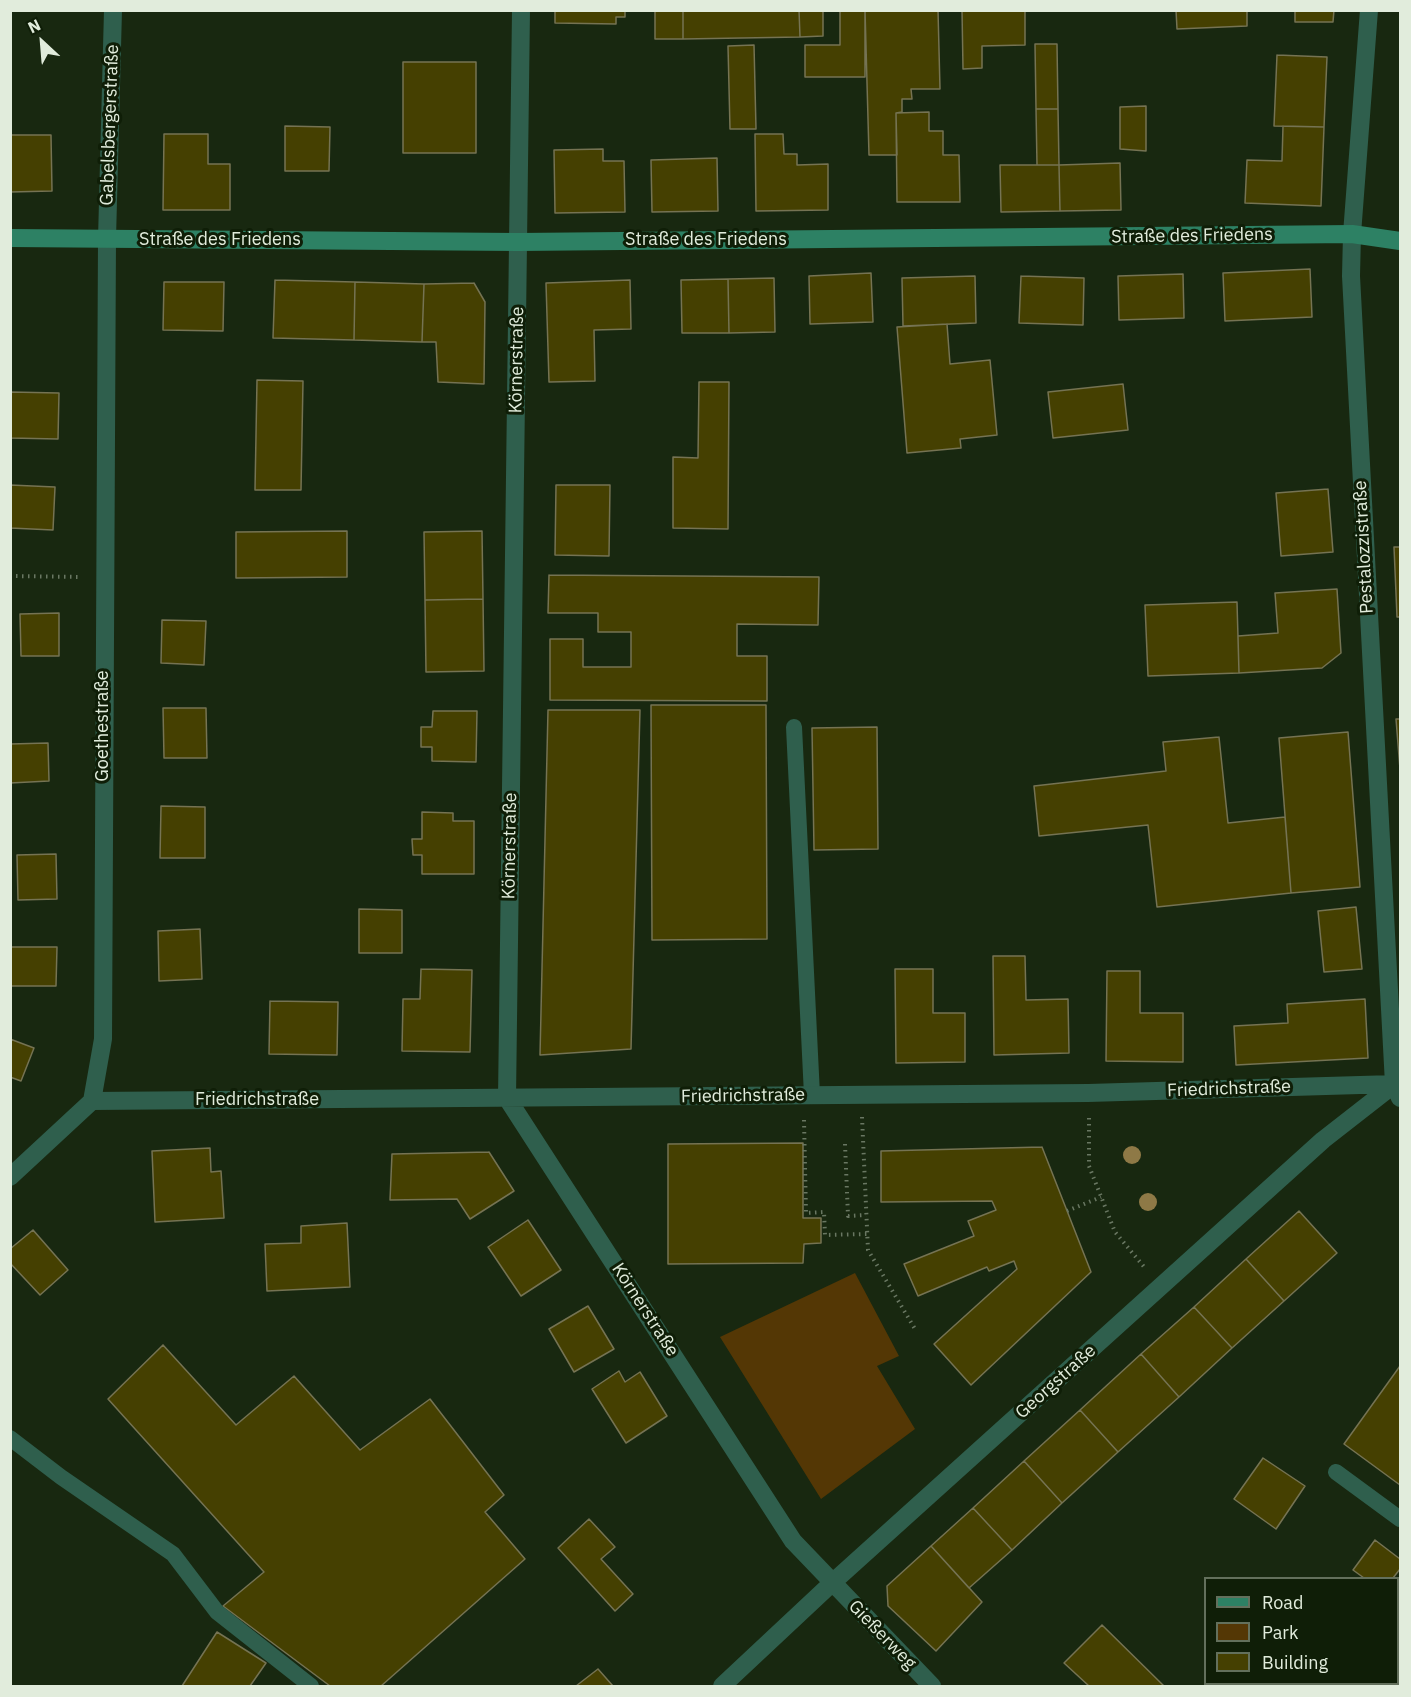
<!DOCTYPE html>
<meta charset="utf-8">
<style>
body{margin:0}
#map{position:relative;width:1411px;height:1697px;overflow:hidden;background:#182810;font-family:"IBM Plex Sans",sans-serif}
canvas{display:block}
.frame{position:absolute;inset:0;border:12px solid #e1ecdc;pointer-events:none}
.legend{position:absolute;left:1204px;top:1577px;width:195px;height:108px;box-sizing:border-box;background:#0f1e07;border:2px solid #63705c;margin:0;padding:8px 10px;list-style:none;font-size:18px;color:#e1ecdc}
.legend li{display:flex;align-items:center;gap:12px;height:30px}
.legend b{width:30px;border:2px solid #63705c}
.north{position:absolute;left:12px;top:12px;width:60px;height:60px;-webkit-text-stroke:4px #0f1e07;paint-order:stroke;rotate:334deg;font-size:16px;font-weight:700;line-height:24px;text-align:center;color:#e1ecdc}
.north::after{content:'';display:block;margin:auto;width:21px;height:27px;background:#e1ecdc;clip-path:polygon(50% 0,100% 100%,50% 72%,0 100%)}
</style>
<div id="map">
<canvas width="1411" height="1697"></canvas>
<div class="frame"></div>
<ul class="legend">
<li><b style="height:8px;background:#2d8164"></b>Road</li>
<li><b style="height:16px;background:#543705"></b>Park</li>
<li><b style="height:16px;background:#454001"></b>Building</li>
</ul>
<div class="north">N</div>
</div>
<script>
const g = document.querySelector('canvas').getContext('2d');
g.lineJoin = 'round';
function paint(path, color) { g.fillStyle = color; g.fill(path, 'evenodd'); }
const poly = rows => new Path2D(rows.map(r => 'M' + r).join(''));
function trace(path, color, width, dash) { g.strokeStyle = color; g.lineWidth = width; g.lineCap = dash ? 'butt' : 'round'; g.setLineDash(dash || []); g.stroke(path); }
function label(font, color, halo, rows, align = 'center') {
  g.font = font + ' "IBM Plex Sans",sans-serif'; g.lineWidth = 6; g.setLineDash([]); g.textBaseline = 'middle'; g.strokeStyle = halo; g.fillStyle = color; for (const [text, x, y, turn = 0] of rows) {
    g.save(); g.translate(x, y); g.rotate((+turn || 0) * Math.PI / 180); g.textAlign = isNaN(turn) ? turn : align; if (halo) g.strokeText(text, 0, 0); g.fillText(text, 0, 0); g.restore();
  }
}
paint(poly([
 [855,1273,899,1356,877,1366,915,1429,821,1499,720,1337]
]), '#543705');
const building = poly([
 [555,10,625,10,625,17,616,17,616,24,555,23,555,10],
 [655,10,683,10,683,39,655,39,655,10],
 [683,10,799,10,800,37,683,39,683,10],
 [799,10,823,10,823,36,800,37,799,10],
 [840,10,865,10,865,77,805,77,805,45,840,45,840,10],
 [865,10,938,10,940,89,911,89,912,99,902,99,902,112,896,113,897,155,869,155,865,10],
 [962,10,1025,10,1025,45,982,46,982,68,963,69,962,10],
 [1176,10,1247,10,1247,26,1177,29,1176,10],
 [1295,10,1334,10,1333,22,1295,22,1295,10],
 [1035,44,1057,44,1058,109,1036,109,1035,44],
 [754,45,756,129,730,129,728,46,754,45],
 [1277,55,1327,57,1324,127,1274,126,1277,55],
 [403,62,476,62,476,153,403,153,403,62],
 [1146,106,1146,151,1120,149,1120,107,1146,106],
 [1036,109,1058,109,1059,165,1037,165,1036,109],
 [929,112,929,131,943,131,943,155,959,155,960,202,897,202,896,113,929,112],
 [285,126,330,127,329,171,285,171,285,126],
 [1283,126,1324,127,1321,206,1245,203,1247,160,1282,161,1283,126],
 [164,134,208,134,208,164,230,164,230,210,163,210,164,134],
 [755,134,783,134,784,154,797,154,797,165,828,164,828,210,756,211,755,134],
 [10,135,51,135,52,191,10,192,10,135],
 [603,149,603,161,624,161,625,212,555,213,554,150,603,149],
 [717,158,718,211,652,212,651,160,717,158],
 [1120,163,1121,210,1060,211,1059,165,1120,163],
 [1000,165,1059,165,1060,211,1001,212,1000,165],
 [1310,269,1312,317,1225,321,1223,273,1310,269],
 [871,273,873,322,810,324,809,276,871,273],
 [1183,274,1184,318,1119,320,1118,276,1183,274],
 [975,276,976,323,903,326,902,278,975,276],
 [1021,276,1084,278,1083,325,1019,323,1021,276],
 [774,278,775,332,729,333,728,279,774,278],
 [728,279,729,333,682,333,681,280,728,279],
 [275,280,355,282,354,340,273,338,275,280],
 [630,280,631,329,594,330,595,381,549,382,546,283,630,280],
 [164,282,224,282,223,331,163,330,164,282],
 [355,282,424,284,422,342,354,340,355,282],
 [474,283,485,302,484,384,438,382,436,342,422,342,424,284,474,283],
 [947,324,950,364,990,360,997,435,960,439,961,448,907,453,897,327,947,324],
 [257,380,303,381,301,490,255,490,257,380],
 [699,382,729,382,728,529,673,528,673,457,698,458,699,382],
 [1123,384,1128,430,1053,438,1048,392,1123,384],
 [10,392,59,393,58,439,10,438,10,392],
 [10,485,55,487,53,530,10,528,10,485],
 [556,485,610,485,609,556,555,555,556,485],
 [1328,489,1333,552,1281,556,1276,493,1328,489],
 [347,531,347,577,236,578,236,532,347,531],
 [482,531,483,599,425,600,424,532,482,531],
 [1394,547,1400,547,1400,617,1397,617,1394,547],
 [549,575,819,577,818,625,737,624,737,656,767,656,767,701,550,700,550,639,583,639,583,667,631,667,631,632,598,632,598,613,548,613,549,575],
 [1337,589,1341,653,1322,668,1239,673,1238,636,1278,633,1275,593,1337,589],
 [483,599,484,671,426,672,425,600,483,599],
 [1237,602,1239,673,1148,676,1145,605,1237,602],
 [59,613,59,656,21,656,20,614,59,613],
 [162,620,206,621,204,665,161,663,162,620],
 [651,705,766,705,767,939,652,940,651,705],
 [163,708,206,708,207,758,164,758,163,708],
 [548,710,640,710,631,1049,540,1055,548,710],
 [433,711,477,711,476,762,432,761,432,747,421,747,421,727,432,727,433,711],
 [1396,719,1400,719,1400,769,1396,719],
 [877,727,878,849,814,850,812,728,877,727],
 [1348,732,1360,887,1291,893,1279,738,1348,732],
 [1219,737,1228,823,1285,817,1291,893,1157,907,1148,825,1039,836,1034,786,1166,771,1163,742,1219,737],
 [48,743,49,781,10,783,10,744,48,743],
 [161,806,205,807,205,858,160,858,161,806],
 [422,812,453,813,453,821,474,821,474,874,422,874,422,855,413,855,412,839,422,839,422,812],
 [56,854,57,899,18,900,17,855,56,854],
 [1356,907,1362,969,1324,972,1318,911,1356,907],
 [359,909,402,910,402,953,359,953,359,909],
 [200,929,202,979,159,981,158,931,200,929],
 [10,947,57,947,56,986,10,986,10,947],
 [993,956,1025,956,1026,1000,1068,999,1069,1053,994,1055,993,956],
 [421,969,472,970,470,1052,402,1051,403,999,420,999,421,969],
 [895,969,933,969,933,1013,965,1013,965,1062,896,1063,895,969],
 [1107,971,1140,971,1140,1013,1183,1013,1183,1062,1106,1061,1107,971],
 [1365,999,1368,1058,1236,1065,1234,1026,1288,1023,1287,1004,1365,999],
 [270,1001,338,1002,337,1055,269,1054,270,1001],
 [10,1039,34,1048,21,1081,10,1077,10,1039],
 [803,1143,803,1218,821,1218,821,1243,804,1244,803,1263,668,1264,668,1144,803,1143],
 [1042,1147,1091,1272,971,1385,934,1344,1017,1269,1014,1261,989,1271,987,1267,918,1296,904,1264,974,1236,968,1221,996,1210,992,1201,881,1202,881,1151,1042,1147],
 [210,1148,211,1172,221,1171,224,1218,155,1222,152,1151,210,1148],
 [489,1152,514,1191,470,1219,457,1199,390,1200,392,1154,489,1152],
 [1299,1211,1337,1253,1284,1301,1246,1259,1299,1211],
 [528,1220,561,1270,521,1296,488,1247,528,1220],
 [347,1223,350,1287,267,1291,265,1244,301,1243,301,1226,347,1223],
 [33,1230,68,1270,40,1295,10,1263,10,1249,33,1230],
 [1246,1259,1284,1301,1232,1348,1194,1307,1246,1259],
 [588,1306,614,1349,574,1372,549,1329,588,1306],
 [1194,1307,1232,1348,1179,1397,1141,1354,1194,1307],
 [163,1345,236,1425,294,1376,360,1450,430,1399,504,1495,485,1512,525,1559,381,1686,330,1686,223,1606,264,1572,108,1399,163,1345],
 [1141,1354,1179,1397,1118,1452,1080,1410,1141,1354],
 [1400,1366,1400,1485,1344,1444,1400,1366],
 [619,1371,625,1382,640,1372,667,1416,626,1443,592,1389,619,1371],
 [1080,1410,1118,1452,1062,1503,1024,1461,1080,1410],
 [1263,1458,1305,1486,1276,1529,1234,1499,1263,1458],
 [1024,1461,1062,1503,1012,1550,973,1508,1024,1461],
 [973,1508,1012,1550,969,1588,931,1546,973,1508],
 [589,1519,615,1547,601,1559,633,1594,615,1611,558,1548,589,1519],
 [1375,1540,1400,1559,1400,1569,1393,1578,1364,1578,1353,1570,1375,1540],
 [931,1546,982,1602,936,1651,888,1606,887,1586,931,1546],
 [1102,1625,1164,1686,1089,1686,1064,1663,1102,1625],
 [217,1632,266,1663,250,1686,182,1686,217,1632],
 [598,1669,613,1686,576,1686,598,1669]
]);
paint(building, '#454001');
trace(building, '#757353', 1.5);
trace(poly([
 [10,576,82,577],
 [862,1117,868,1250,915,1329],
 [1089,1118,1089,1166,1115,1232,1145,1268],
 [804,1120,806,1213,824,1212,825,1235,867,1234],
 [845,1144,848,1216,866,1215],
 [1067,1211,1101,1197]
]), '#697762', 4, [1.5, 4.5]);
trace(poly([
 [794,727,812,1095],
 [10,1438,61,1477,173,1554,217,1612,311,1686],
 [1336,1472,1400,1519]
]), '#2f5f4d', 16);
trace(poly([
 [521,10,507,1098,793,1541,932,1686],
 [1369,10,1352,234,1351,276,1394,1084,1400,1098],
 [92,1101,1088,1093,1394,1084],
 [10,1177,92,1101,103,1039,107,239,113,10],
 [722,1686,832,1583,1323,1140,1396,1083]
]), '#2f5f4d', 18);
trace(poly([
 [10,238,518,242,1352,234,1400,241]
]), '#2d8164', 18);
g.fillStyle = '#8e7946';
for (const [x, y] of [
 [1132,1155],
 [1148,1202]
]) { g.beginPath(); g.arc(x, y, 9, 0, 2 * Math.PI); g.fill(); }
label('18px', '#e1ecdc', '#0f1e07', [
 ["Gabelsbergerstraße",110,125,-88],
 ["Straße des Friedens",1192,236,-1],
 ["Straße des Friedens",220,240],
 ["Straße des Friedens",706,240],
 ["Körnerstraße",517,360,-89],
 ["Pestalozzistraße",1364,547,-93],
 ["Goethestraße",103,726,-90],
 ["Körnerstraße",510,846,-89],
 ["Friedrichstraße",1229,1089,-2],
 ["Friedrichstraße",743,1096,-1],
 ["Friedrichstraße",257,1100],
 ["Körnerstraße",645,1310,57],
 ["Georgstraße",1056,1382,-42],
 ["Gießerweg",882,1635,46]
]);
</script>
